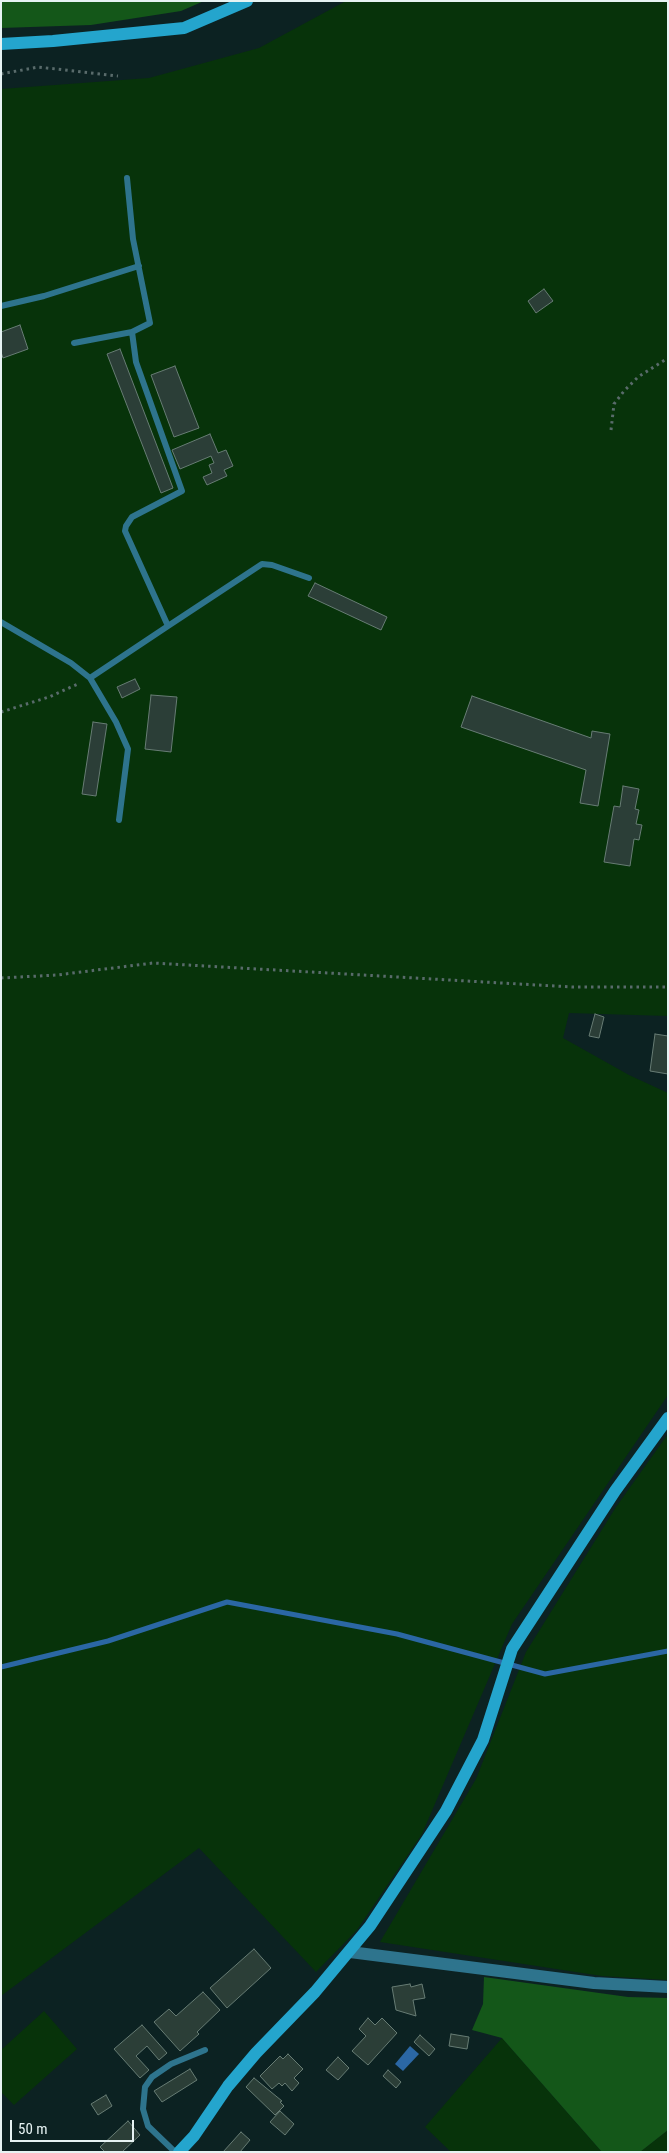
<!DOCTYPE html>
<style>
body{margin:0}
#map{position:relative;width:669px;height:2153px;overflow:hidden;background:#0c2222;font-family:"Roboto Condensed",sans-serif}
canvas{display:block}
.frame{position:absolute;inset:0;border:2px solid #e6f3f3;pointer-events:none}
.scale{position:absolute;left:10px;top:2120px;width:124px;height:22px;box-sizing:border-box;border:2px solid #e6f3f3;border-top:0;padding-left:6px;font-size:15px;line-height:18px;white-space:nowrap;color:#e6f3f3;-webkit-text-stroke:4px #0c2222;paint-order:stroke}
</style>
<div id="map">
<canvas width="669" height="2153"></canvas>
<div class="frame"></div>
<div class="scale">50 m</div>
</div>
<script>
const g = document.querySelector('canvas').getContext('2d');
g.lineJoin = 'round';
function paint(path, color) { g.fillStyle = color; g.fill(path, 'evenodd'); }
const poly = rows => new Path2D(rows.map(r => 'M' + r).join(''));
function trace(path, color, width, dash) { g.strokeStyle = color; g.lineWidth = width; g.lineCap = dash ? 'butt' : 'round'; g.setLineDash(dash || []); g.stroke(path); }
paint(poly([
 [346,1,668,1,668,1016,569,1013,563,1038,629,1075,668,1093,668,1395,512,1624,422,1834,357,1930,316,1972,199,1848,1,1996,1,89,149,78,259,48],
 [668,1434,668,1980,602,1976,380,1942,476,1779,526,1652,616,1507],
 [44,2011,77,2049,14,2105,1,2092,1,2050],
 [502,2038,602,2152,451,2152,425,2127],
 [668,2130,668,2152,640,2152]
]), '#07330a');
paint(poly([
 [1,1,204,1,181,11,91,25,1,28],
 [484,1977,628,1997,668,1998,668,2130,640,2152,602,2152,502,2038,472,2030,483,2004]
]), '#145719');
paint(poly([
 [410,2046,419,2054,403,2071,395,2064]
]), '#2b67a4');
trace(poly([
 [1,1667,108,1641,227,1602,397,1634,545,1674,668,1651]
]), '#2b67a4', 5);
const building = poly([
 [544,289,553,301,536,313,528,301,544,289],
 [20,325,28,349,3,358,1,352,1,332,20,325],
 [120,349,173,488,161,493,107,354,120,349],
 [175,366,199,428,174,437,151,375,175,366],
 [210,434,218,453,226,450,233,466,224,470,227,476,207,485,203,477,212,473,209,465,214,463,211,456,180,469,172,450,210,434],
 [315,583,387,617,381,630,308,596,315,583],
 [135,679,140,689,122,698,117,687,135,679],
 [151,695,177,697,171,752,145,749,151,695],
 [472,696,591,738,592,731,610,734,598,806,580,803,586,770,461,727,472,696],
 [93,722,107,724,96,796,82,794,93,722],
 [623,786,639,789,635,809,639,810,636,824,642,825,639,840,634,839,630,866,604,862,614,806,620,807,623,786],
 [595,1014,604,1017,599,1038,589,1036,595,1014],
 [655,1034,668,1036,668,1074,650,1071,655,1034],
 [254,1949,271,1968,227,2008,210,1988,254,1949],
 [410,1984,411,1987,422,1984,425,1998,413,2000,416,2016,396,2010,392,1987,410,1984],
 [203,1992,220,2010,197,2032,199,2034,180,2051,154,2022,169,2009,176,2016,203,1992],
 [368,2018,375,2025,382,2018,397,2033,368,2065,352,2051,366,2036,359,2029,368,2018],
 [142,2025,167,2053,159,2060,147,2046,136,2056,149,2070,140,2078,114,2049,142,2025],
 [451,2034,469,2037,467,2049,449,2046,451,2034],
 [420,2035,435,2049,429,2056,414,2042,420,2035],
 [288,2054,303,2069,294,2078,299,2083,292,2091,285,2083,282,2086,279,2083,272,2089,260,2076,280,2056,283,2059,288,2054],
 [338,2057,349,2068,338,2080,326,2070,338,2057],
 [190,2069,197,2080,162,2102,154,2091,190,2069],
 [388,2070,401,2082,396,2088,383,2076,388,2070],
 [254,2078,282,2101,280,2102,284,2106,275,2115,246,2087,254,2078],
 [106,2095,112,2106,98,2115,91,2104,106,2095],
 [280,2111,294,2124,285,2135,270,2122,280,2111],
 [128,2121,140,2135,122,2152,105,2152,100,2147,128,2121],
 [241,2132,250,2140,240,2152,223,2152,241,2132]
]);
paint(building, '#2b3e37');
trace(building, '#677c74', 1);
trace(poly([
 [1,74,38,67,118,76],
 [611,430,614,404,624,391,638,377,668,358],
 [1,712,49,697,80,683],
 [1,978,57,975,153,963,572,987,668,987]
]), '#596b6b', 3, [2.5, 4]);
trace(poly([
 [1,306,44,296,139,266],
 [74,343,132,332],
 [1,622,71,663,90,678,116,722,128,749,119,820],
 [168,626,262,564,272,565,309,578],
 [90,678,168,626,125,531,126,526,132,517,182,491,136,362,132,332,150,323,133,239,127,178],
 [175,2152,148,2126,143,2109,145,2087,152,2077,171,2064,205,2050]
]), '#2e748d', 6);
trace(poly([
 [350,1952,594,1983,668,1987]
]), '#2e748d', 12);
trace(poly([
 [1,44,53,41,184,28,247,1],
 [179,2152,194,2136,228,2086,256,2053,315,1992,370,1926,446,1811,483,1740,512,1649,615,1491,668,1418]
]), '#24a5cd', 12);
</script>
